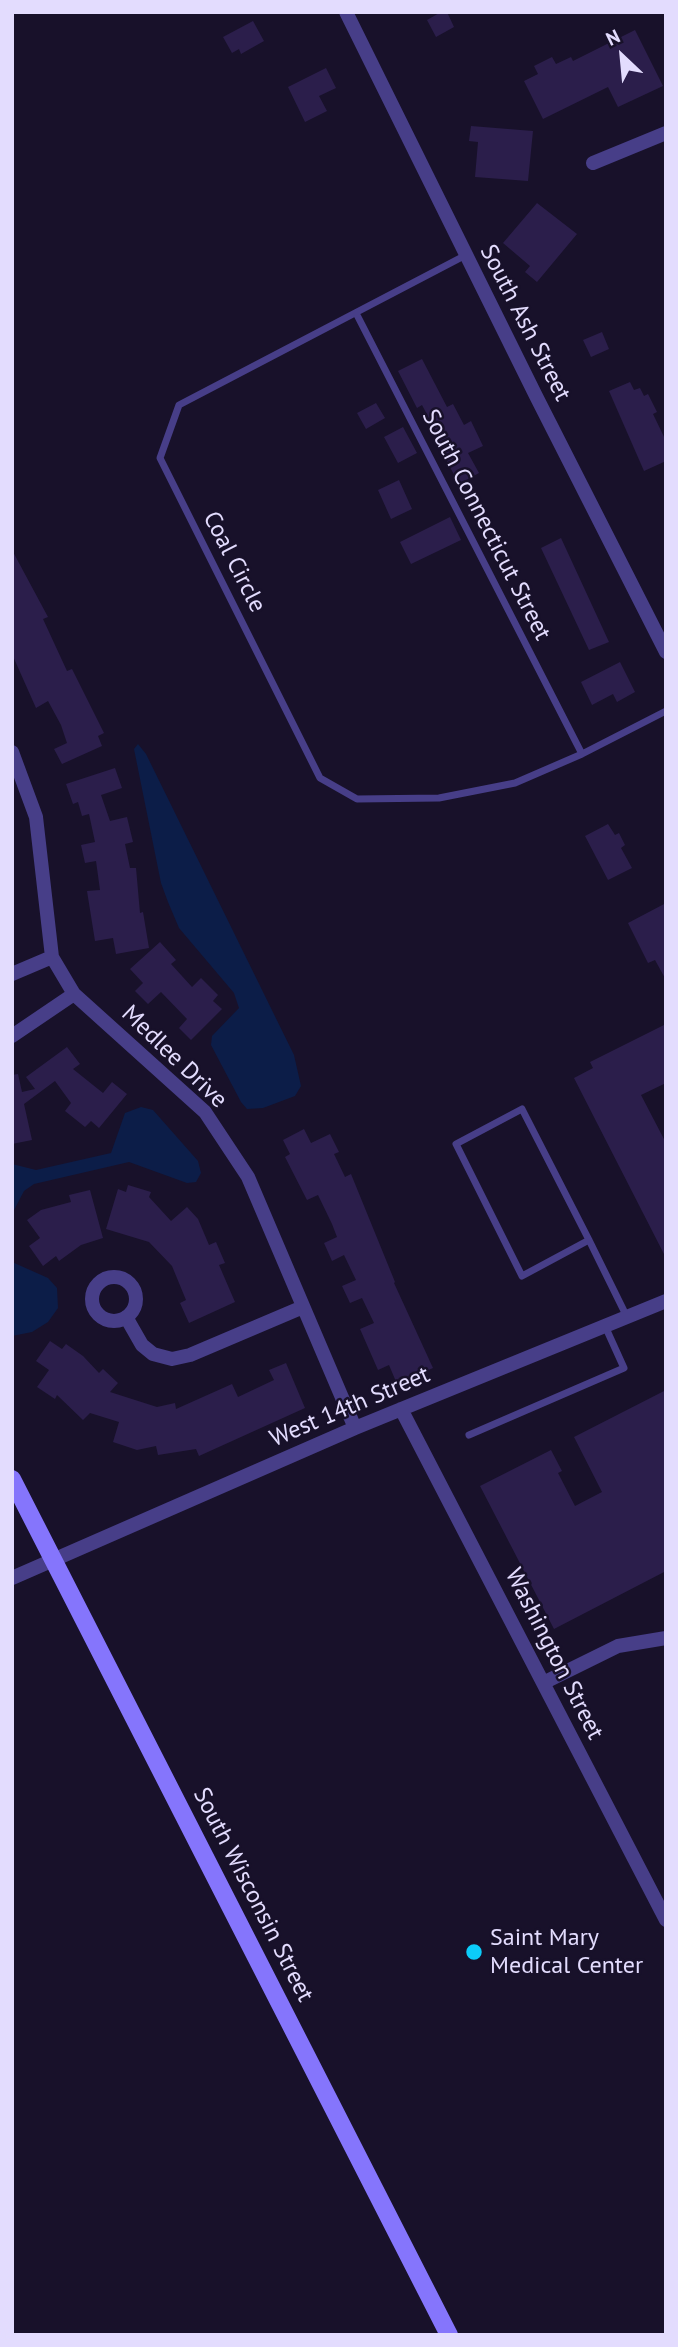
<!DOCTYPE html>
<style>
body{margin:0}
#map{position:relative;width:678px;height:2347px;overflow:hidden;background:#18112a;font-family:"PT Sans",sans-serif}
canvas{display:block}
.frame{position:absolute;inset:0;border:14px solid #e3dcfe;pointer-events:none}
.north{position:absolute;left:587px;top:21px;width:70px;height:70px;-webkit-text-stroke:5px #18112a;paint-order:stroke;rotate:334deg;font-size:19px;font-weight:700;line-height:28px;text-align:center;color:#e3dcfe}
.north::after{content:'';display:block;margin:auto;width:24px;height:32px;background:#e3dcfe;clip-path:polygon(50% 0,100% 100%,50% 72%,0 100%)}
</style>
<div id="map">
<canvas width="678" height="2347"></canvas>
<div class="frame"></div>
<div class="north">N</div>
</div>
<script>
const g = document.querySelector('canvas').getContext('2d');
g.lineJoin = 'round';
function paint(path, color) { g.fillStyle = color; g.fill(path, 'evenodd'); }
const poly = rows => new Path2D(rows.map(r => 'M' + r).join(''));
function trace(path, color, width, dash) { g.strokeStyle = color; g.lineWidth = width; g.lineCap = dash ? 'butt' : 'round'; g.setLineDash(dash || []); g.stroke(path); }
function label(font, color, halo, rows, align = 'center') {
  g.font = font + ' "PT Sans",sans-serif'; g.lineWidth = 5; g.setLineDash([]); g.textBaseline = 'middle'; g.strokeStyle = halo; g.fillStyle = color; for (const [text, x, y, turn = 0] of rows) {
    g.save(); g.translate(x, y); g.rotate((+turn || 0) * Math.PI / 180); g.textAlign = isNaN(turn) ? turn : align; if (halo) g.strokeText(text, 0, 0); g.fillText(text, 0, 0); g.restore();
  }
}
paint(poly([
 [138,744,146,754,294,1055,301,1086,295,1096,263,1108,247,1109,241,1102,211,1045,212,1036,239,1008,234,993,179,928,168,902,161,883,134,749],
 [141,1107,153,1110,198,1161,201,1173,196,1182,187,1183,129,1162,34,1184,24,1191,12,1214,12,1164,36,1170,111,1153,125,1113],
 [12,1262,48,1278,57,1288,58,1308,48,1322,32,1332,12,1336]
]), '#0c1d48');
paint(poly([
 [441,12,447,12,454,27,436,37,427,20],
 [253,21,264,41,241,54,239,49,232,53,223,37],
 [635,30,663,86,618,107,608,87,543,119,524,81,538,74,534,66,552,57,556,64,571,57,573,61],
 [326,68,336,88,319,96,327,111,305,122,288,87],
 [471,126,533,131,528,181,475,177,478,142,469,141],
 [537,203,577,234,537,282,525,272,530,266,503,243],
 [602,332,609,349,591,357,583,340],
 [422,359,447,407,453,404,464,425,471,421,483,446,468,453,479,473,459,484,435,439,439,437,422,405,417,408,398,371],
 [630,382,634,390,640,388,644,396,648,394,657,412,653,414,666,441,666,461,644,471,609,391],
 [376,403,385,418,366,429,357,413],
 [403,427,417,453,398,463,384,437],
 [399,480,412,509,391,519,378,490],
 [450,517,461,540,411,564,400,542],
 [561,538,609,642,589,650,541,548],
 [12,550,48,617,43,619,67,671,72,669,104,733,98,736,102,746,62,764,54,749,67,743,61,725,48,701,36,708,12,654],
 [620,662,635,692,617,702,613,694,592,705,581,682],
 [115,768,122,788,101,795,110,821,127,817,133,842,125,844,130,868,136,868,140,913,143,912,149,948,116,954,113,938,95,941,87,891,100,890,96,861,85,863,81,845,95,842,89,814,82,816,78,802,73,804,66,784],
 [608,824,615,835,619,833,625,845,621,848,632,868,608,880,585,836],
 [666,903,666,980,655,960,648,963,628,923],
 [160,942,176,960,171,964,192,987,201,978,218,995,213,1001,222,1009,191,1040,179,1028,187,1019,161,992,148,1004,135,991,143,983,130,969],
 [666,1024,666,1083,641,1095,666,1143,666,1258,574,1078,593,1068,590,1062],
 [67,1047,80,1064,73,1069,103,1093,112,1082,127,1094,99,1128,91,1121,85,1127,65,1111,71,1103,55,1081,24,1104,32,1140,12,1144,12,1075,18,1074,22,1092,35,1089,26,1077],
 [304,1129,311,1143,330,1134,339,1152,334,1154,345,1177,351,1174,395,1282,394,1283,433,1368,397,1384,389,1365,378,1370,360,1329,374,1323,362,1298,350,1303,342,1286,356,1280,344,1255,332,1261,324,1243,337,1237,332,1224,318,1195,307,1200,285,1157,290,1154,283,1140],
 [128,1185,151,1192,149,1197,171,1221,187,1207,198,1219,209,1245,216,1242,225,1263,219,1265,235,1302,189,1323,180,1303,186,1300,172,1266,149,1242,106,1229,118,1189,126,1192],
 [90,1190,103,1238,81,1245,59,1261,56,1256,43,1266,29,1246,40,1238,27,1220,41,1210,71,1202,69,1195],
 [50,1341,62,1349,66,1344,83,1356,99,1373,103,1369,118,1383,110,1392,157,1407,175,1403,176,1409,232,1384,238,1397,274,1380,269,1370,286,1363,305,1408,199,1456,196,1449,158,1455,156,1446,137,1450,113,1442,119,1422,90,1413,83,1420,57,1395,55,1399,37,1387,49,1370,36,1361],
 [666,1390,666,1571,554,1629,480,1486,551,1450,562,1471,558,1473,575,1506,602,1492,574,1437]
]), '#2b1e4b');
trace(poly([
 [466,255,179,405,160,458,320,778,357,799,439,798,515,783,582,754,666,711],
 [356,313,582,754],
 [589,1240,522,1276,456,1144,522,1109,589,1240,627,1317],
 [469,1435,624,1368,605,1326]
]), '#473e88', 7);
trace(poly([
 [346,12,536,396,666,652],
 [593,163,666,133],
 [12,752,36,817,52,957,74,994,205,1112,248,1177,355,1428],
 [12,974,52,957],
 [12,1036,74,994],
 '92 1299a22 22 0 1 1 44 0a22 22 0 1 1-44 0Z',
 [126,1317,142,1345,153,1354,172,1359,190,1355,303,1307],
 [401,1409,666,1920],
 [12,1578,355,1428,666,1301],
 [543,1683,618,1646,666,1638]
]), '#473e88', 14);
trace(poly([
 [12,1479,449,2335]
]), '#8575fc', 18);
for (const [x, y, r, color] of [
 [474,1952,9,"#0cccf9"]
]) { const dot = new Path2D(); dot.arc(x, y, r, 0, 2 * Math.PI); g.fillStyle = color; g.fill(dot); trace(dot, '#18112a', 2.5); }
label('24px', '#e3dcfe', '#18112a', [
 ["South Ash Street",525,323,63],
 ["South Connecticut Street",486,525,63],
 ["Coal Circle",234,562,63],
 ["Medlee Drive",174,1057,44],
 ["West 14th Street",350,1407,-23],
 ["Washington Street",554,1654,63],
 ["South Wisconsin Street",253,1895,63]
]);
label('24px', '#e3dcfe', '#18112a', [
 ["Saint Mary",490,1938],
 ["Medical Center",490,1966]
], 'left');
</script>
